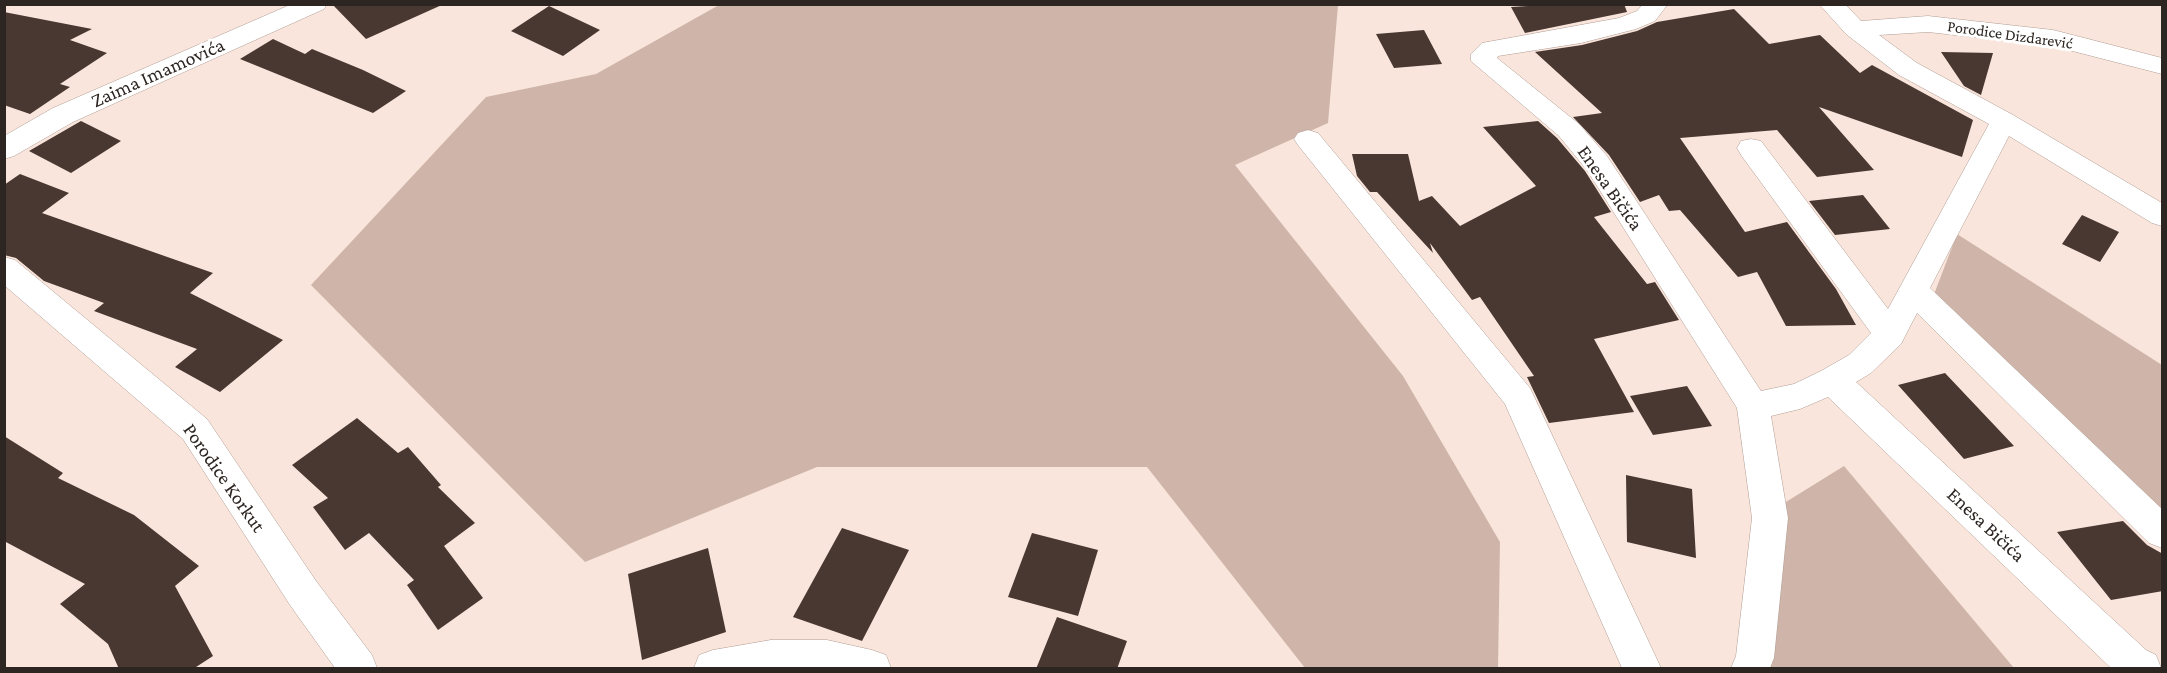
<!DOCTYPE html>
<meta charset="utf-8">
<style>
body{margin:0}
#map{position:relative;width:2167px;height:673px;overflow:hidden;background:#f9e5db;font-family:"Crimson Pro",serif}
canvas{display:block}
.frame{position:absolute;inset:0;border:6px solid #2c2521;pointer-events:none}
</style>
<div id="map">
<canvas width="2167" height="673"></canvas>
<div class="frame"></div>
</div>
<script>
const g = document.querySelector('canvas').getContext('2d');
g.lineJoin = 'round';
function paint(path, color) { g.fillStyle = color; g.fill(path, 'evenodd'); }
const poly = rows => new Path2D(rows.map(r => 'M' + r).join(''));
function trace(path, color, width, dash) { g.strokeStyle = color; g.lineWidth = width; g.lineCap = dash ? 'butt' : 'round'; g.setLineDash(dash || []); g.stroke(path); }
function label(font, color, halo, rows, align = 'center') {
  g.font = font + ' "Crimson Pro",serif'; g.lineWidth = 6; g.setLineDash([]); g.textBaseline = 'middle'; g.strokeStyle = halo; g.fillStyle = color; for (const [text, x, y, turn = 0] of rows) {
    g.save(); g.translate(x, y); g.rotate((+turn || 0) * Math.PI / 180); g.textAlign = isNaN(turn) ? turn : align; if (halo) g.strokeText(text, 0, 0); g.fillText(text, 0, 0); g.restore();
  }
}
paint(poly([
 [719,5,1338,5,1328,123,1235,165,1403,376,1500,542,1498,668,1305,668,1147,467,817,467,585,562,311,285,486,97,596,74],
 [1957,234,2162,365,2162,532,1933,297],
 [1844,466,2014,668,1763,668,1781,505]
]), '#cfb5a9');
paint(poly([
 [332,4,444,4,366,39],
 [1561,4,1624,4,1627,12,1525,33,1511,7],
 [549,6,600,30,563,56,511,31],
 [1734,9,1769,44,1820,35,1860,73,1872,65,1973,120,1962,157,1819,107,1874,170,1817,177,1777,130,1680,138,1745,232,1787,222,1836,289,1856,325,1786,326,1757,272,1738,277,1680,210,1669,211,1659,195,1640,202,1609,155,1573,117,1602,113,1535,52,1582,45,1637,31,1657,22],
 [4,12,92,29,70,40,107,53,60,84,70,87,30,114,4,105],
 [1424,30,1442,64,1394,68,1376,34],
 [273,39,305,54,312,49,363,70,406,91,373,113,240,59],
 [1941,52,1993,53,1981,95,1964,86],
 [81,121,121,141,71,173,29,151],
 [1538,121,1557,138,1585,171,1611,212,1594,217,1647,284,1655,282,1679,320,1594,339,1634,412,1549,423,1527,377,1534,376,1480,297,1472,300,1430,243,1433,253,1377,192,1370,192,1357,176,1352,154,1408,154,1419,201,1432,196,1460,226,1536,186,1483,127],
 [20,174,69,193,42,213,213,273,190,293,283,340,220,392,175,367,197,349,94,311,104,303,44,281,16,258,4,255,4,185],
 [1863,195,1890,229,1835,235,1809,201],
 [2082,215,2119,232,2100,262,2062,244],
 [1945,373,2014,446,1964,459,1898,385],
 [1687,386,1712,426,1653,435,1630,396],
 [357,418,398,453,408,447,441,485,438,487,475,523,444,546,483,598,438,630,407,585,414,580,369,533,345,550,313,507,328,498,292,465],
 [4,436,63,473,58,478,134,515,199,566,175,586,213,656,193,669,119,669,108,644,60,604,85,584,4,541],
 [1626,475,1692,489,1696,558,1627,542],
 [2123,521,2147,545,2163,554,2163,591,2111,600,2057,532],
 [842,528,909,550,862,641,793,617],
 [1032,533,1098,550,1078,616,1008,597],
 [708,548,726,632,642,660,628,574],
 [1057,617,1127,641,1117,669,1036,669]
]), '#483831');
const minor = poly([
 [1643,4,1668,4,1655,21,1636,29,1581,43,1498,56,1497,58,1579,124,1607,156,1761,391,1794,384,1821,371,1849,355,1871,333,1741,155,1737,148,1741,141,1751,139,1761,141,1888,309,1989,124,1899,75,1846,34,1819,4,1845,4,1861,21,1928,16,2053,30,2162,58,2162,74,2053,46,1928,32,1879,35,1917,63,2013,115,2162,203,2162,226,2152,223,2009,136,1930,288,2162,509,2162,548,2149,543,1917,313,1901,344,1871,373,1856,382,2146,650,2156,655,2161,668,2111,668,1828,397,1800,409,1771,416,1788,518,1774,658,1770,668,1731,668,1736,656,1752,518,1737,408,1587,170,1559,136,1471,61,1471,54,1482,43,1619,18,1637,11,1643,4],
 [1308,130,1318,133,1530,388,1661,668,1622,668,1505,404,1298,145,1294,139,1298,133,1308,130],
 [4,257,15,260,207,419,316,581,372,655,377,668,335,668,290,605,183,439,4,285,4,257],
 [771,640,827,640,872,650,886,655,891,668,694,668,699,655,713,650,771,640]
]);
const tertiary = poly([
 [292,4,327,4,324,9,73,122,14,156,4,159,4,136,53,108,292,4]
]);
trace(minor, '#b09d94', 1);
trace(tertiary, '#b09d94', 1);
paint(minor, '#fff');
paint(tertiary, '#fff');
label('16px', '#2c2521', '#fff', [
 ["Porodice Dizdarević",2010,35,8]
]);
label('20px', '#2c2521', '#fff', [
 ["Zaima Imamovića",158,73,-24],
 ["Enesa Bičića",1610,188,55],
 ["Porodice Korkut",224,478,55],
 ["Enesa Bičića",1986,525,43]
]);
</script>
